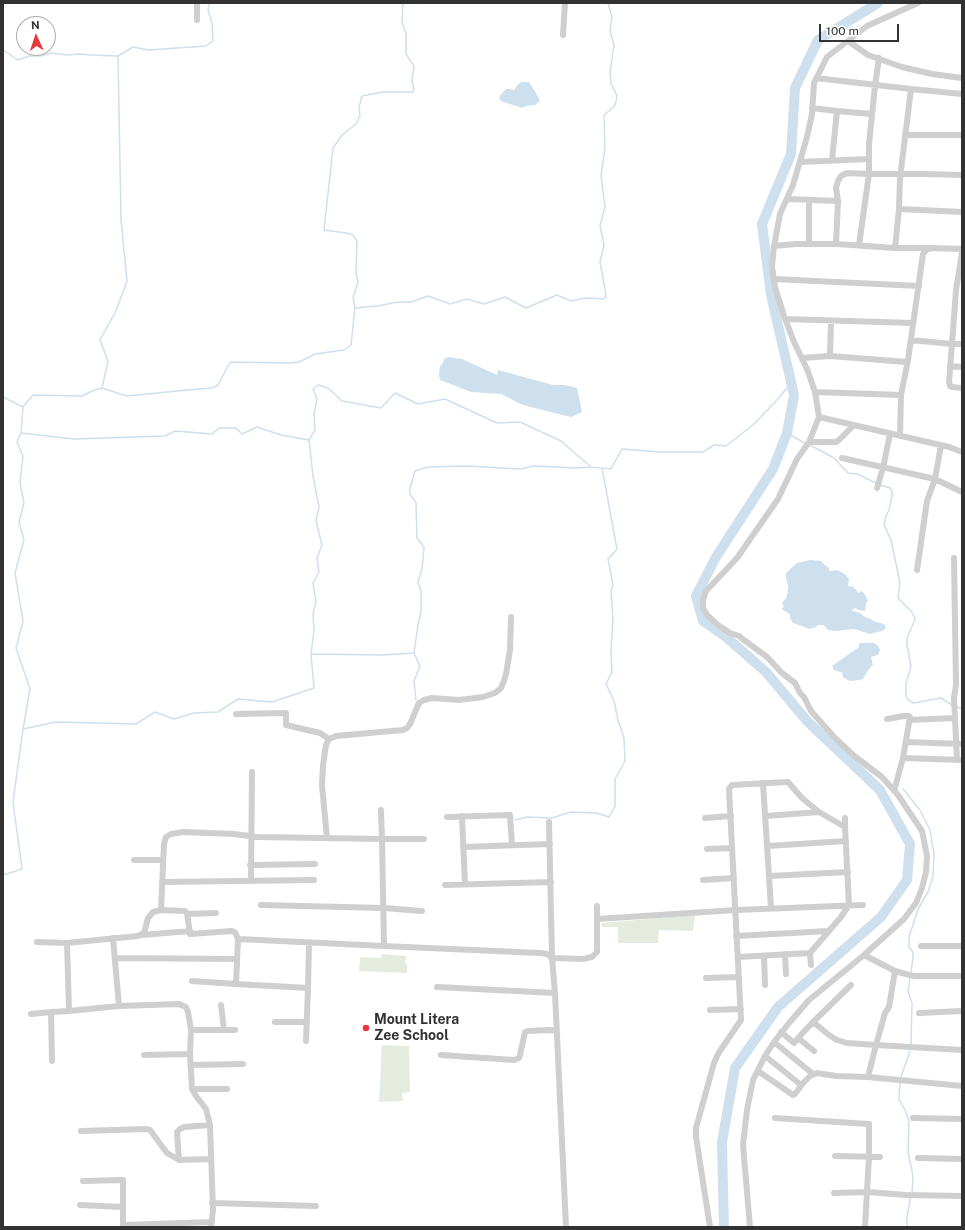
<!DOCTYPE html>
<style>
body{margin:0}
#map{position:relative;width:965px;height:1230px;overflow:hidden;background:#fff;font-family:"Public Sans",sans-serif}
canvas{display:block}
.frame{position:absolute;inset:0;border:4px solid #323232;pointer-events:none}
.north{position:absolute;left:16px;top:16px;width:40px;height:40px;box-sizing:border-box;background:#fff;border:1px solid #adadad;border-radius:50%;rotate:357deg;font-size:11px;font-weight:700;line-height:16px;text-align:center;color:#323232}
.north::after{content:'';display:block;margin:auto;width:14px;height:18px;background:#e4393f;clip-path:polygon(50% 0,100% 100%,50% 72%,0 100%)}
.scale{position:absolute;left:819px;top:24px;width:80px;height:18px;box-sizing:border-box;border:2px solid #323232;border-top:0;padding-left:5px;font-size:12px;line-height:14px;white-space:nowrap;color:#323232;-webkit-text-stroke:3px #fff;paint-order:stroke}
</style>
<div id="map">
<canvas width="965" height="1230"></canvas>
<div class="frame"></div>
<div class="north">N</div>
<div class="scale">100 m</div>
</div>
<script>
const g = document.querySelector('canvas').getContext('2d');
g.lineJoin = 'round';
function paint(path, color) { g.fillStyle = color; g.fill(path, 'evenodd'); }
const poly = rows => new Path2D(rows.map(r => 'M' + r).join(''));
function trace(path, color, width, dash) { g.strokeStyle = color; g.lineWidth = width; g.lineCap = dash ? 'butt' : 'round'; g.setLineDash(dash || []); g.stroke(path); }
function label(font, color, halo, rows, align = 'center') {
  g.font = font + ' "Public Sans",sans-serif'; g.lineWidth = 4; g.setLineDash([]); g.textBaseline = 'middle'; g.strokeStyle = halo; g.fillStyle = color; for (const [text, x, y, turn = 0] of rows) {
    g.save(); g.translate(x, y); g.rotate((+turn || 0) * Math.PI / 180); g.textAlign = isNaN(turn) ? turn : align; if (halo) g.strokeText(text, 0, 0); g.fillText(text, 0, 0); g.restore();
  }
}
paint(poly([
 [695,915,693,931,659,930,658,943,618,943,618,927,602,927,602,923],
 [381,954,406,956,405,964,407,964,407,973,359,971,360,957,381,958],
 [382,1045,409,1046,410,1092,402,1093,403,1101,379,1102]
]), '#e5ebde');
paint(poly([
 [522,82,529,82,536,93,540,101,535,105,526,106,522,108,501,101,499,98,501,94,506,89,509,89,514,90,518,84],
 [448,357,462,359,497,375,498,370,553,385,565,385,577,388,582,412,571,417,523,405,501,394,471,392,440,380,439,374,440,366,443,363,444,359],
 [810,560,821,561,825,565,828,567,830,571,837,570,845,574,849,579,848,586,851,587,852,586,855,589,856,589,857,592,859,593,860,591,863,592,867,598,868,601,866,603,865,611,858,610,855,608,852,610,853,611,860,613,865,617,871,619,873,621,884,624,886,628,882,631,870,634,854,629,836,631,829,630,827,629,824,625,818,625,816,627,810,629,793,623,790,618,790,614,783,610,782,609,784,606,782,604,783,602,786,598,787,596,788,586,786,577,786,573,797,563],
 [859,643,874,643,878,646,880,650,878,655,874,656,871,657,873,665,868,670,863,679,860,680,850,681,844,678,842,675,843,673,834,670,832,666,859,647]
]), '#cee0ed');
trace(poly([
 [3,50,18,60,29,56,41,56,52,53,67,55,80,54,90,55,118,56,133,47,148,50,206,46,213,41,212,23,208,10,209,3],
 [355,308,353,298,358,282,356,272,357,241,353,235,346,233,324,230,333,148,342,135,356,124,360,116,359,107,362,96,383,92,413,92,414,89,412,80,414,66,406,54,406,33,402,22,403,3],
 [102,388,108,361,100,340,116,311,127,281,121,219,118,56],
 [3,397,23,407,33,395,82,396,92,391,102,388,127,396,187,390,212,388,218,385,228,366,231,362,290,363,299,362,315,354,344,350,351,345,355,308,377,306,398,302,411,302,428,296,450,304,467,299,484,304,505,297,526,308,557,295,571,301,586,298,603,299,606,297,605,289,600,262,604,245,600,226,605,207,601,176,605,147,604,117,605,114,614,107,616,102,617,96,611,83,610,72,614,45,610,31,612,17,608,3],
 [23,407,21,433,74,439,165,436,175,431,212,434,219,428,236,428,242,434,257,427,281,435,309,440,315,430,314,414,317,399,313,389,318,385,328,388,342,401,381,408,395,393,418,404,445,399,497,423,520,422,561,441,591,467,611,469,622,449,659,452,703,452,714,445,726,446,754,424,777,400,786,389,792,387],
 [787,433,806,444],
 [810,445,834,458,848,473,857,474,876,483],
 [880,485,890,488,892,491,892,497,889,510,886,516,884,525,891,540,900,583,898,598,911,611,915,618,914,622,907,638,907,645,911,666,906,684,906,696,908,700,914,703,941,698,952,705],
 [414,653,418,625,421,611,421,592,418,582,422,569,424,547,417,538,416,503,410,494,410,488,415,471,428,467,466,466,520,469,535,466,576,468,590,467],
 [311,654,383,655,414,653,420,666,414,681,416,700],
 [957,707,962,709],
 [23,729,56,722,136,724,155,712,174,719,194,713,218,712,238,699,272,702,314,688,311,654,314,630,313,614,316,601,313,583,319,572,317,558,322,545,316,521,319,507,313,476,309,440],
 [903,789,920,810,930,830,934,854,933,877,928,892,918,909,909,937,909,947,913,952,913,958,911,972],
 [515,820,527,817,552,818,571,812,596,813,609,817,615,806,615,779,625,761,624,738,618,720,614,701,606,684,612,672,611,650,613,619,611,591,613,585,608,559,617,549,602,468],
 [3,875,22,869,13,802,23,729,30,689,16,648,23,621,15,573,24,540,19,522,24,503,20,483,23,456,17,442,21,433],
 [910,978,908,991,912,1003,911,1044],
 [901,1077,910,1051],
 [900,1083,899,1099,905,1110,909,1121,908,1153,912,1170,913,1179,912,1192],
 [907,1227,907,1216,911,1196]
]), '#cee0ed', 1.5);
trace(poly([
 [724,1227,722,1142,735,1068,778,1007,881,917,907,880,910,844,880,790,807,721,766,672,726,637,703,621,696,596,716,557,773,469,787,433,794,395,771,295,762,224,791,154,795,88,818,40,878,3]
]), '#cee0ed', 10);
trace(poly([
 [197,3,197,20],
 [563,35,565,3],
 [848,41,868,55,902,67,932,74,962,78],
 [879,58,875,86,869,144,869,174,925,174,962,175],
 [816,78,911,89],
 [812,108,837,111],
 [905,135,962,135],
 [832,160,837,111,872,114],
 [800,162,869,159],
 [787,199,838,201],
 [809,200,809,244],
 [899,209,962,212],
 [836,244,838,201,836,188,838,181,841,176,847,173,869,174,859,245],
 [774,246,796,244,836,244,895,248,930,248],
 [895,248,899,209,900,178,911,89,962,94],
 [962,253,956,290,952,344,962,344],
 [774,279,919,286],
 [785,319,913,323],
 [911,340,952,344,949,382,950,386,952,387,962,388],
 [830,356,831,321],
 [802,358,830,356,907,362],
 [950,366,962,367],
 [815,392,901,395],
 [819,417,949,447,962,452],
 [900,436,901,395,908,360,923,254,926,250,932,248,962,249],
 [809,442,836,442,839,440,853,426],
 [941,445,935,479,962,492],
 [842,458,935,479,927,501,917,570],
 [877,488,883,468,890,434],
 [954,558,956,685,954,698,957,760],
 [236,714,286,713,286,725,320,733,329,739],
 [887,719,904,716,909,716,910,717,903,758],
 [910,720,955,718],
 [906,742,962,744],
 [763,783,771,908],
 [894,791,903,758,962,760],
 [381,810,382,839,424,839],
 [462,816,465,884],
 [766,816,819,812],
 [447,817,510,815,512,845],
 [705,818,731,816],
 [845,818,845,827],
 [549,822,552,958,583,959,592,957,597,952,597,906],
 [327,838,322,785,323,765,326,745,329,739,336,736,403,730,407,728,410,724,419,703,424,700,432,698,459,700,483,697,495,693,501,688,504,681,506,674,510,650,511,617],
 [768,846,846,841],
 [464,847,550,844],
 [707,849,732,848],
 [134,860,163,860],
 [250,865,315,864],
 [769,876,848,872],
 [703,880,734,878],
 [251,881,252,772],
 [162,882,314,880],
 [445,885,551,882],
 [261,905,384,908,422,911],
 [161,910,185,911,187,913,190,934,232,931,235,932,238,939,384,946],
 [188,914,216,913],
 [597,919,736,910,863,905],
 [142,935,190,931],
 [736,936,829,931],
 [113,938,119,1006],
 [238,939,236,984,308,988,309,943],
 [37,942,67,943],
 [921,946,962,946],
 [785,954,786,974],
 [864,955,895,971,909,975,915,976,962,976],
 [764,956,765,985],
 [738,957,810,953],
 [115,958,237,959],
 [895,971,889,1007,885,1013,876,1045,962,1050],
 [706,978,739,977],
 [192,981,236,984],
 [437,987,555,993],
 [221,1005,224,1030],
 [710,1010,741,1009],
 [919,1013,962,1011],
 [31,1014,51,1012],
 [275,1022,307,1022],
 [813,1022,851,985],
 [191,1030,235,1030],
 [781,1032,794,1043,798,1038,814,1051],
 [798,1038,813,1022,829,1035,837,1040,847,1043,876,1045,868,1077],
 [306,1041,308,988],
 [774,1042,813,1074],
 [144,1055,190,1054],
 [441,1055,514,1060,519,1058,520,1055,525,1032,528,1031,549,1030,557,1031],
 [765,1056,801,1085],
 [52,1061,51,1012,69,1011],
 [191,1065,243,1064],
 [758,1071,793,1095,795,1094,804,1082,810,1076,817,1073,836,1076,868,1077,962,1086],
 [192,1089,227,1089],
 [775,1118,869,1124,869,1156,865,1227],
 [913,1118,962,1119],
 [210,1125,184,1127,180,1129,177,1132,179,1160,211,1159],
 [81,1131,146,1129,150,1130,167,1153,179,1160],
 [835,1156,880,1157],
 [918,1158,962,1159],
 [83,1181,123,1180,123,1207],
 [834,1193,868,1192,906,1195,962,1196],
 [212,1203,316,1206],
 [80,1205,123,1207,123,1225,212,1222],
 [211,1227,213,1210,210,1125,206,1109,196,1096,192,1089,190,1054,191,1030,188,1012,186,1007,179,1004,119,1006,69,1011,67,943,138,936,144,933,148,918,153,912,161,910,164,844,165,840,166,837,171,834,183,832,234,834,258,837,382,839,384,946,540,953,547,954,552,958,555,993,566,1227],
 [710,1227,696,1137,696,1128,714,1063,718,1054,741,1020,729,789,732,785,788,782,802,798,819,812,845,827,849,905,841,917,810,953,811,965],
 [750,1227,743,1145,747,1110,753,1080,765,1056,774,1042,789,1023,809,1000,864,955,904,919,916,903,922,888,926,872,927,856,922,831,898,795,882,777,853,755,834,737,811,711,804,697,800,693,795,683,782,673,767,657,744,640,739,636,730,633,718,625,708,616,703,608,703,600,706,591,737,558,778,499,797,459,809,442,819,417,815,392,807,369,794,342,784,316,775,287,772,267,774,246,780,214,793,185,807,137,812,114,814,83,827,57,867,26,918,3]
]), '#cfcfcf', 6);
for (const [x, y, r, color] of [
 [366,1028,4,"#e4393f"]
]) { const dot = new Path2D(); dot.arc(x, y, r, 0, 2 * Math.PI); g.fillStyle = color; g.fill(dot); trace(dot, '#fff', 1.5); }
label('bold 14px', '#323232', '#fff', [
 ["Mount Litera",374,1020],
 ["Zee School",374,1036]
], 'left');
</script>
